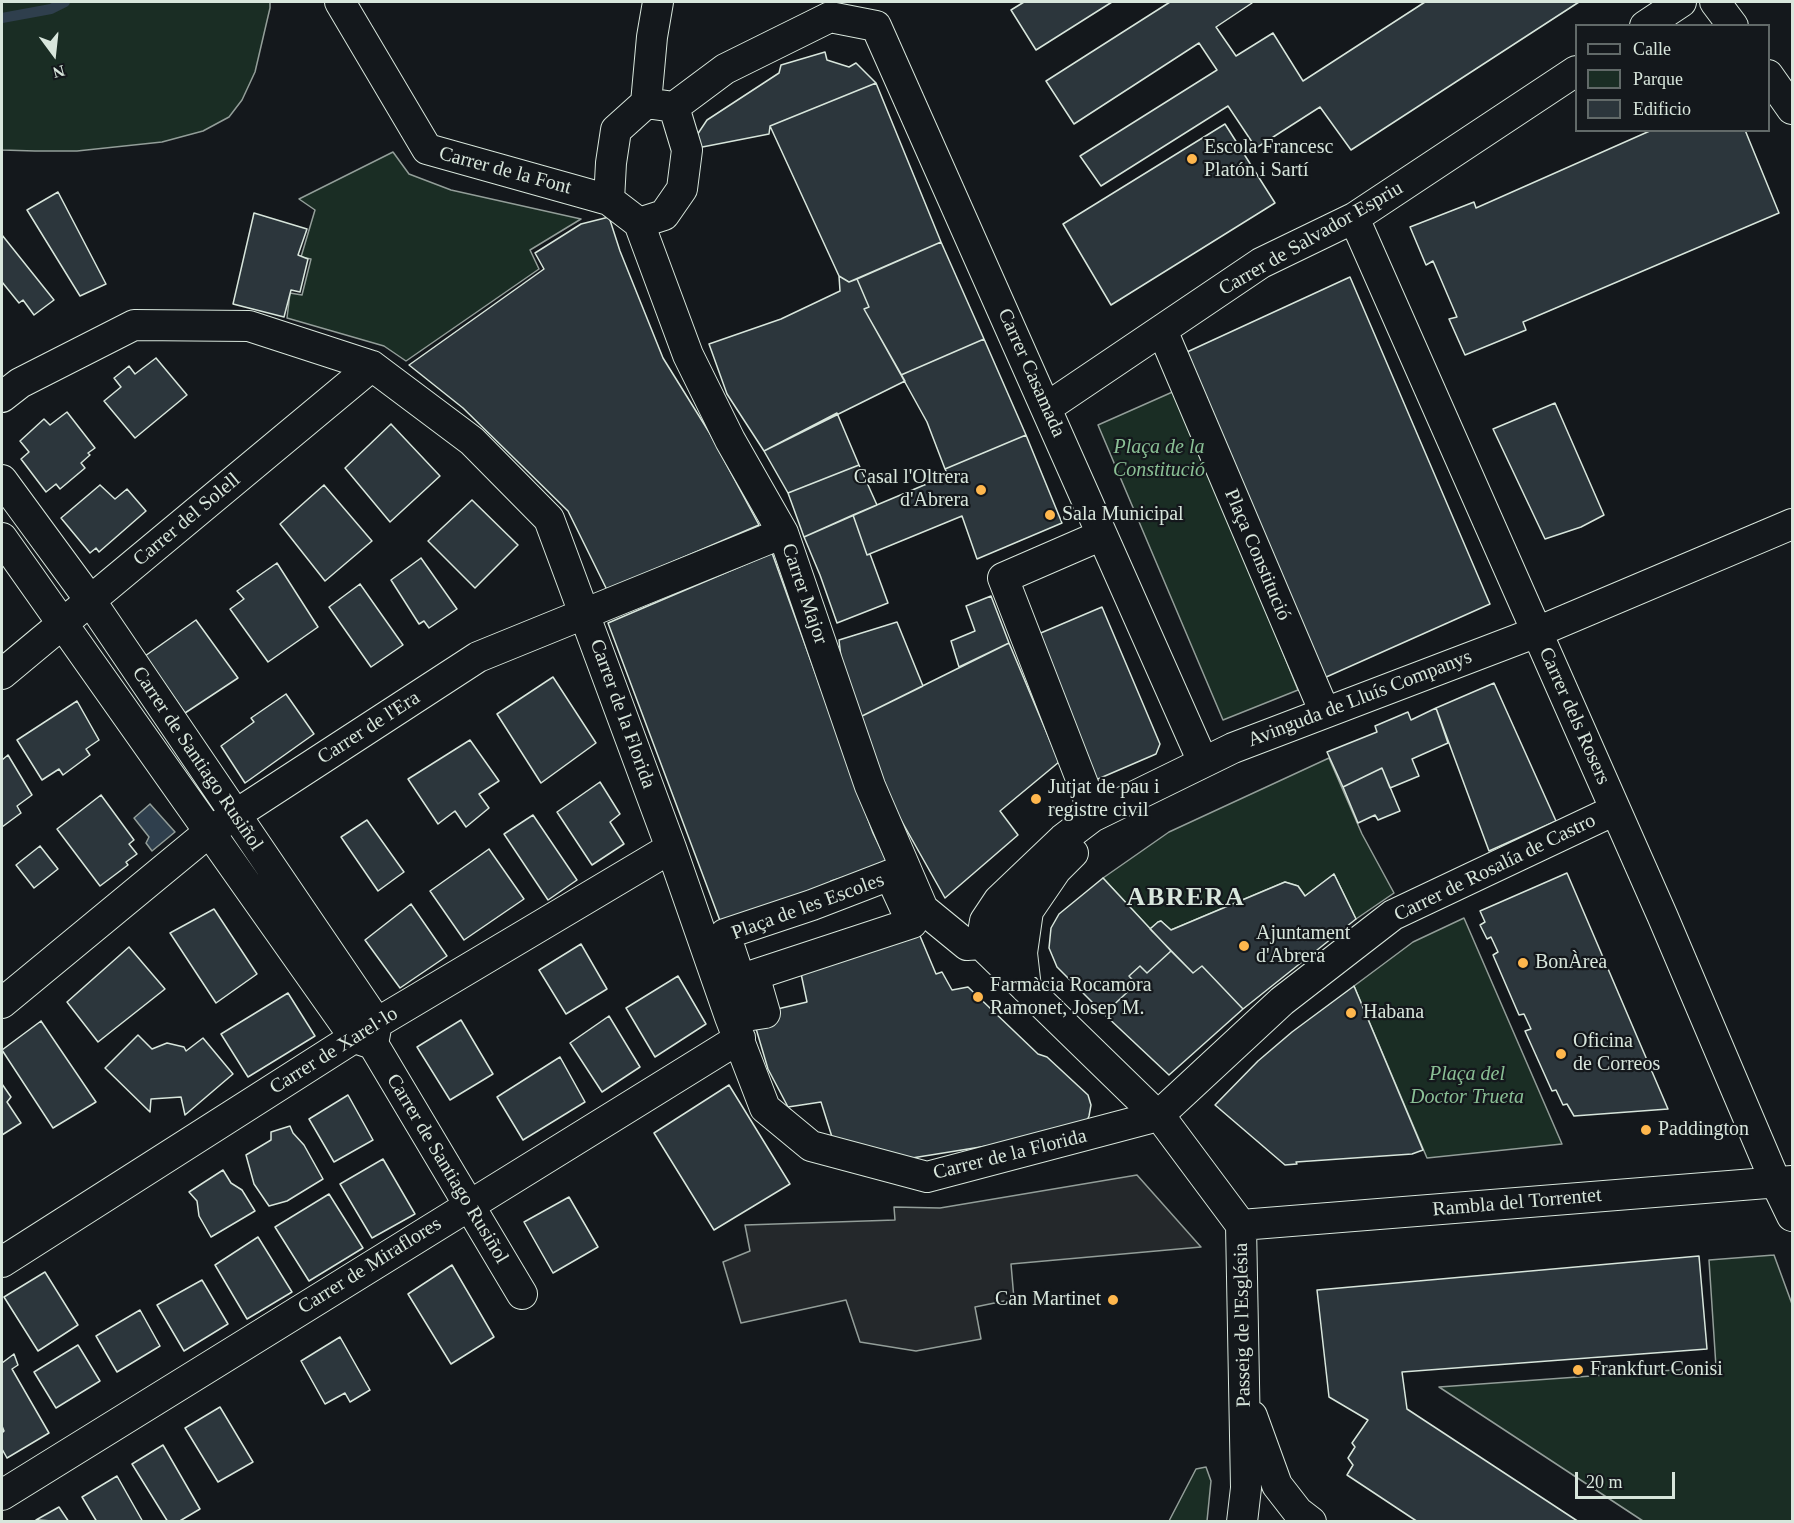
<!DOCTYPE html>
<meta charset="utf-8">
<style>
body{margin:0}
#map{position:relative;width:1794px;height:1523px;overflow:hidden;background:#14181c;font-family:"Times New Roman",serif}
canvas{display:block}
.frame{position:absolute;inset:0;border:3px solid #d8e6dc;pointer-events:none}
.legend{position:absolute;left:1575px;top:24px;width:195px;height:108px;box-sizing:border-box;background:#14181c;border:2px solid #626a69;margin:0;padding:8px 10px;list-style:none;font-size:18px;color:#d8e6dc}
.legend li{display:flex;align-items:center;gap:12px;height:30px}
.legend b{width:30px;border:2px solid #626a69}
.north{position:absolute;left:24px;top:24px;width:60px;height:60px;-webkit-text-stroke:4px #14181c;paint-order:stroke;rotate:165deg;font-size:16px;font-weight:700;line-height:24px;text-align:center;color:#d8e6dc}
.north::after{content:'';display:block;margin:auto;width:21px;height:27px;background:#d8e6dc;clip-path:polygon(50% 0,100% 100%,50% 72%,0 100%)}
.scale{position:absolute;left:1575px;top:1472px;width:100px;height:27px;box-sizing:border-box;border:3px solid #d8e6dc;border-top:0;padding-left:8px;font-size:18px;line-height:21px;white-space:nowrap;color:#d8e6dc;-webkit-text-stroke:4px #14181c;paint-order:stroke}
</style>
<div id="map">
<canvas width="1794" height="1523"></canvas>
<div class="frame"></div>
<ul class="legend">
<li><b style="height:8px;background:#14181c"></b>Calle</li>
<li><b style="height:16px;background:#1a2d24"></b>Parque</li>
<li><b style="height:16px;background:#2c363c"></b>Edificio</li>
</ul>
<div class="north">N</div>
<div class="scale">20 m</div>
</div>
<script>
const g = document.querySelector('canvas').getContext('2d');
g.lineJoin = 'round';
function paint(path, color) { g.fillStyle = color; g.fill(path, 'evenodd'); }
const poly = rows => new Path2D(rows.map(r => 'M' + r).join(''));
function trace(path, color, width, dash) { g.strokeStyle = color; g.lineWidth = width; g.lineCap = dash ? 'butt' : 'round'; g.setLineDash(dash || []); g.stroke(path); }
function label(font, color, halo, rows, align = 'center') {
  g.font = font + ' "Times New Roman",serif'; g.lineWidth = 4.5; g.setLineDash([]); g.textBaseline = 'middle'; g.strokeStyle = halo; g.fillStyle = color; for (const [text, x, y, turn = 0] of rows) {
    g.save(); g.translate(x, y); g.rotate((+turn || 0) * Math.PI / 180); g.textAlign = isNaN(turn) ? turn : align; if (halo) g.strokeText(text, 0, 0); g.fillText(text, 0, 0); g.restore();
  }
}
const green = poly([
 [2,2,270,2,270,8,255,72,242,100,229,117,203,131,162,142,77,151,35,151,2,150,2,2],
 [393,152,409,174,451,190,581,219,530,250,539,269,406,361,384,346,287,318,290,293,302,295,311,259,301,257,315,210,299,199,393,152],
 [1177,390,1298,690,1223,720,1098,425,1177,390],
 [1329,758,1362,834,1394,893,1356,919,1334,874,1305,896,1298,886,1285,882,1171,930,1161,921,1158,922,1150,929,1103,878,1169,832,1329,758],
 [1464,918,1562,1144,1427,1158,1354,986,1413,942,1464,918],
 [1774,1255,1792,1304,1792,1521,1643,1521,1439,1387,1716,1367,1709,1260,1774,1255],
 [1206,1467,1211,1481,1207,1521,1169,1521,1196,1469,1206,1467]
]);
paint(green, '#1a2d24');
trace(green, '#939e99', 1.5);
const parking = poly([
 [1137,1175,1201,1247,1011,1264,1014,1299,975,1307,981,1339,916,1351,860,1342,846,1300,741,1323,723,1262,750,1251,745,1225,895,1220,894,1207,940,1208,1137,1175]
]);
paint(parking, '#24282b');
trace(parking, '#939e99', 1.5);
const water = poly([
 [150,804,175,832,152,851,146,843,149,837,134,818,150,804]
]);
paint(water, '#2f3f4d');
trace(water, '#939e99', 1.5);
trace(poly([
 [2,18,51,9,65,2]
]), '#2f3f4d', 10);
const building = poly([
 [1024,2,1112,2,1036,50,1011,10,1024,2],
 [1170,2,1251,2,1252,3,1216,27,1236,56,1273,33,1303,81,1425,2,1579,2,1351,150,1320,107,1256,148,1228,106,1101,186,1080,156,1217,70,1199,43,1074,124,1046,81,1170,2],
 [825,52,827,60,849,67,856,63,876,83,770,126,769,134,687,150,707,120,779,73,781,65,825,52],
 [876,83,941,242,849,282,839,276,770,126,876,83],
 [1225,124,1275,203,1111,305,1063,224,1225,124],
 [1652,130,1745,130,1779,213,1523,322,1526,330,1465,355,1449,319,1457,317,1433,261,1426,265,1410,227,1474,202,1476,208,1652,130],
 [58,192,106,284,80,296,27,210,58,192],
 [254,213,307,229,298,255,308,259,300,292,291,290,284,317,233,304,254,213],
 [609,217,620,251,663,358,709,432,759,525,607,590,568,511,463,408,409,365,544,269,535,253,581,224,609,217],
 [2,235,54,300,34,315,23,300,19,303,2,282,2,235],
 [941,242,984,339,901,375,864,309,869,307,857,279,941,242],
 [839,276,849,282,857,279,869,307,864,309,905,381,764,451,727,394,709,344,781,319,840,291,839,276],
 [1350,277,1490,604,1324,678,1187,352,1350,277],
 [984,339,1026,435,945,469,927,422,901,375,984,339],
 [156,358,187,395,135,438,104,401,121,387,114,378,129,366,135,374,156,358],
 [1555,403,1604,515,1581,527,1545,539,1493,429,1555,403],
 [67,412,95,448,88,453,90,455,81,463,85,468,60,489,56,484,46,492,21,459,29,452,20,441,44,419,50,425,67,412],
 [837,413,859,465,788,493,764,451,837,413],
 [391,424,440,476,390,522,345,468,391,424],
 [1026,435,1062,523,977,559,962,516,867,555,853,515,948,475,945,469,1026,435],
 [859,465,877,505,804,537,788,493,859,465],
 [100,485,115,499,127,489,146,511,99,552,96,548,90,553,61,518,100,485],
 [324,485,372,541,325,581,280,524,324,485],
 [472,500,518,545,475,588,428,541,472,500],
 [853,515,867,555,870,554,888,603,837,623,820,575,804,537,853,515],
 [772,553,873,833,888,864,831,881,833,897,725,934,608,623,772,553],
 [421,558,457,609,429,628,424,621,419,624,391,580,421,558],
 [277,563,318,627,268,662,230,609,244,599,237,591,277,563],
 [360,584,403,645,371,667,329,607,360,584],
 [991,596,1009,643,959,667,951,641,975,631,966,606,991,596],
 [1102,607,1160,744,1156,754,1091,782,1036,635,1102,607],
 [196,620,238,678,185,713,145,656,196,620],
 [897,622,923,686,856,719,843,675,839,640,897,622],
 [1009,643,1059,762,1000,811,1018,835,945,898,883,788,856,719,1009,643],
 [553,677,596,743,541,783,497,714,553,677],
 [1494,683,1556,821,1489,851,1436,708,1494,683],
 [286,694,314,734,245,783,221,746,254,722,251,718,286,694],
 [77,701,99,740,86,749,90,755,63,775,59,769,42,780,17,740,77,701],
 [1436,708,1448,743,1412,759,1419,776,1390,788,1382,768,1343,787,1327,752,1377,732,1375,726,1408,712,1411,720,1436,708],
 [470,740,499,781,479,794,489,808,466,827,455,811,438,824,408,779,470,740],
 [8,755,32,795,17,806,21,813,2,827,2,760,8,755],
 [1382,768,1400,811,1378,820,1375,815,1358,823,1343,787,1382,768],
 [600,782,620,814,610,822,624,844,592,865,557,812,600,782],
 [101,795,134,840,129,844,137,854,126,862,128,865,100,886,57,829,101,795],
 [533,815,577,880,548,900,504,834,533,815],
 [367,820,404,872,378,891,341,837,367,820],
 [40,846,58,869,34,888,16,865,40,846],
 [489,849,524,899,464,940,430,891,489,849],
 [1567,873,1668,1109,1574,1116,1567,1104,1563,1105,1556,1090,1552,1091,1525,1031,1531,1029,1524,1014,1519,1015,1493,955,1498,952,1491,937,1487,939,1480,925,1485,922,1480,911,1567,873],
 [1334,874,1356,919,1243,1009,1202,966,1193,973,1150,929,1158,922,1161,921,1171,930,1285,882,1298,886,1305,896,1334,874],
 [1103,878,1171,951,1147,973,1140,966,1129,976,1136,984,1104,1014,1057,967,1049,948,1051,928,1059,914,1103,878],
 [411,904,447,956,400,988,365,940,411,904],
 [214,909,257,974,216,1003,170,933,214,909],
 [920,936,936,974,942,972,952,990,968,987,1038,1054,1047,1057,1088,1095,1091,1105,1089,1116,1085,1125,1074,1132,912,1158,832,1137,821,1102,788,1107,768,1069,752,1015,807,1002,799,964,920,936],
 [581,944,607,989,566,1014,539,970,581,944],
 [129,947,165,989,98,1042,67,1002,129,947],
 [1171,951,1193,973,1202,966,1243,1009,1169,1075,1104,1014,1136,984,1129,976,1140,966,1147,973,1171,951],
 [678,976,706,1024,655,1057,626,1008,678,976],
 [1354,986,1423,1150,1412,1154,1296,1162,1297,1164,1285,1165,1215,1105,1258,1061,1292,1032,1354,986],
 [288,993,315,1036,248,1077,221,1034,288,993],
 [609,1016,640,1067,602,1092,570,1043,609,1016],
 [461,1020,493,1074,450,1100,417,1047,461,1020],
 [41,1021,96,1102,53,1128,2,1050,41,1021],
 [138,1035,152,1049,167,1043,184,1047,186,1051,203,1038,233,1074,185,1115,181,1097,151,1099,150,1112,105,1068,138,1035],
 [560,1057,585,1102,523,1140,497,1097,560,1057],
 [2,1084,11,1097,7,1102,21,1123,2,1135,2,1084],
 [729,1085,790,1184,714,1230,654,1133,729,1085],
 [348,1095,373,1140,334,1162,309,1119,348,1095],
 [290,1126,293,1133,304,1145,323,1179,287,1201,269,1206,254,1184,246,1155,271,1140,271,1132,290,1126],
 [383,1159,415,1214,372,1238,340,1184,383,1159],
 [223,1170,231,1183,242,1190,255,1211,211,1237,199,1216,197,1201,189,1192,223,1170],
 [329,1194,363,1248,309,1281,275,1227,329,1194],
 [569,1197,598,1247,553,1273,524,1222,569,1197],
 [258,1237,292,1292,247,1319,215,1265,258,1237],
 [1699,1256,1707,1349,1402,1372,1407,1409,1579,1522,1418,1522,1347,1475,1353,1465,1348,1458,1355,1447,1352,1443,1368,1420,1329,1397,1317,1290,1699,1256],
 [452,1265,494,1337,451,1364,408,1294,452,1265],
 [45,1272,78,1325,38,1351,4,1297,45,1272],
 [202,1280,228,1324,184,1351,157,1305,202,1280],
 [140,1310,160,1346,117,1372,96,1336,140,1310],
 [340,1337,370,1390,350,1402,345,1393,325,1404,301,1361,340,1337],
 [78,1345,100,1381,56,1408,34,1372,78,1345],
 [14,1354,18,1365,12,1369,49,1433,7,1458,2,1449,2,1433,4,1431,2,1426,2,1363,14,1354],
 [220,1407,253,1462,218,1482,185,1428,220,1407],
 [163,1445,200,1509,178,1522,168,1522,132,1464,163,1445],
 [117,1476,143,1522,97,1522,82,1497,117,1476],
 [59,1507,69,1522,36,1520,59,1507]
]);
paint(building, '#2c363c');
trace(building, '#d8e6dc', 1.5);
const street = poly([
 [340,2,427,149,609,200],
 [1715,2,1733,26],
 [830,17,876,26,1203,762],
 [1645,26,1681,2],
 [1768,75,1792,109],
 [646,103,674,107,687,150,682,189,664,215,639,223,609,200,611,163,616,130,646,103],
 [646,103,652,37,658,2],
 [674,107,725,69,830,17],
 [1354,218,1662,915,1776,1183,1792,1216],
 [639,223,688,355,730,440,783,533,870,786,923,909,967,945,981,944,1002,939,1028,911],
 [1162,330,1325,713],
 [2,397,20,383,134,325,249,326,372,366,472,441,549,519,671,848,730,1017,765,1108,811,1146,927,1177,1158,1116,1282,1001,1393,915,1615,810],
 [1046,408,1261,263,1354,218,1576,71],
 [2,480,90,600,377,1023,373,1044,355,1038,2,538],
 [2,674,372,366],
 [1095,815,1003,578,1102,535],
 [890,875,912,923,754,975,765,1013,752,1015,725,934,812,905,890,875],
 [981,944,985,921,999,900,1063,839,1092,817,1233,748,1537,632,1792,524],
 [981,944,1165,1123,1241,1225,1246,1488,1242,1522],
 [1026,988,1022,953,1028,911,1056,870,1073,853],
 [2,1003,209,832,478,657,783,533],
 [373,1044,522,1294],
 [1241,1225,1792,1181],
 [2,1262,377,1023,671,848],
 [1252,1416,1277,1485,1298,1512,1311,1522],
 [2,1495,740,1038]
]);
trace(street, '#d8e6dc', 32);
trace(street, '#14181c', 30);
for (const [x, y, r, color] of [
 [1192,159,6,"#ffb74d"],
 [981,490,6,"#ffb74d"],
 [1050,515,6,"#ffb74d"],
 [1036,799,6,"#ffb74d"],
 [1244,946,6,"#ffb74d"],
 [1523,963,6,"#ffb74d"],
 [978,997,6,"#ffb74d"],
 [1351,1013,6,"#ffb74d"],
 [1561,1054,6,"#ffb74d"],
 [1646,1130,6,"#ffb74d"],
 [1113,1300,6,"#ffb74d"],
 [1578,1370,6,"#ffb74d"]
]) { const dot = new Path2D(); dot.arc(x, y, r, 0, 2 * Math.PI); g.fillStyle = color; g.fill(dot); trace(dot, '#14181c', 2); }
label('20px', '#d8e6dc', '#14181c', [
 ["Escola Francesc",1204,148],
 ["Platón i Sartí",1204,171],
 ["Casal l'Oltrera",969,478,"right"],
 ["d'Abrera",969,501,"right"],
 ["Sala Municipal",1062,515],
 ["Jutjat de pau i",1048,788],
 ["registre civil",1048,811],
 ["Ajuntament",1256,934],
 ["d'Abrera",1256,957],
 ["BonÀrea",1535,963],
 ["Farmàcia Rocamora",990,986],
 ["Ramonet, Josep M.",990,1009],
 ["Habana",1363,1013],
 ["Oficina",1573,1042],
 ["de Correos",1573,1065],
 ["Paddington",1658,1130],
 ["Can Martinet",1101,1300,"right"],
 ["Frankfurt Conisi",1590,1370]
], 'left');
label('20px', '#d8e6dc', '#14181c', [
 ["Carrer de la Font",505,171,15],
 ["Carrer de Salvador Espriu",1311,239,-30],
 ["Carrer Casamada",1031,373,66],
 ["Carrer del Solell",187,520,-40],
 ["Plaça Constitució",1257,555,67],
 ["Carrer Major",804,594,71],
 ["Avinguda de Lluís Companys",1360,699,-21],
 ["Carrer de la Florida",622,714,70],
 ["Carrer dels Rosers",1574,716,66],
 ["Carrer de l'Era",369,728,-33],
 ["Carrer de Santiago Rusiñol",197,759,56],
 ["Carrer de Rosalía de Castro",1495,868,-26],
 ["Plaça de les Escoles",808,907,-20],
 ["Carrer de Xarel·lo",334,1051,-32],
 ["Carrer de la Florida",1010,1155,-14],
 ["Carrer de Santiago Rusiñol",447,1169,59],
 ["Rambla del Torrentet",1517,1203,-5],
 ["Carrer de Miraflores",370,1266,-32],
 ["Passeig de l'Església",1243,1325,-91]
]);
label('italic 20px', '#8ac095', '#14181c', [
 ["Plaça de la",1159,448],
 ["Constitució",1159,471],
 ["Plaça del",1467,1075],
 ["Doctor Trueta",1467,1098]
]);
g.letterSpacing = '1.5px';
label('bold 26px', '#d8e6dc', '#14181c', [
 ["ABRERA",1186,898]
]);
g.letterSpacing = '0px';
</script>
